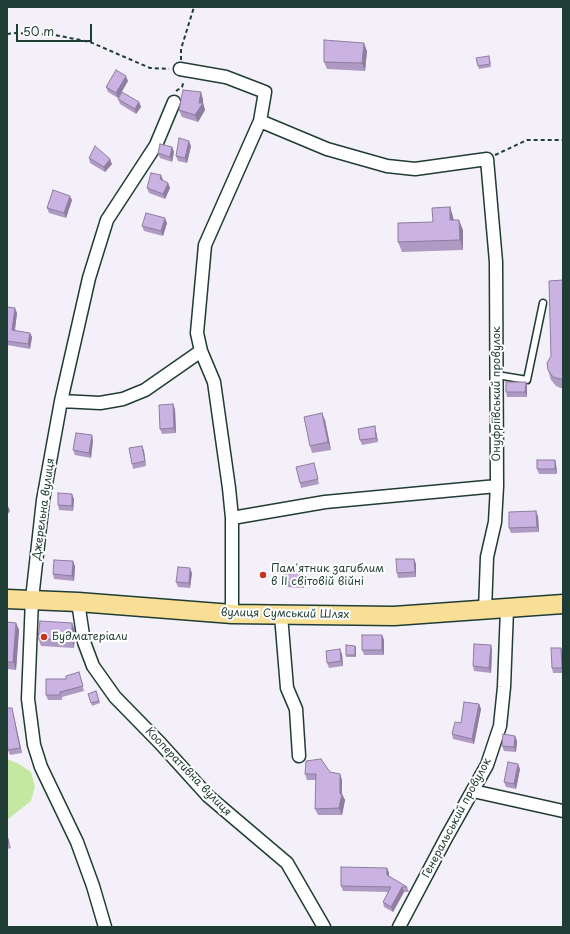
<!DOCTYPE html>
<meta charset="utf-8">
<style>
body{margin:0}
#map{position:relative;width:570px;height:934px;overflow:hidden;background:#f4f0f9;font-family:"Playpen Sans",sans-serif}
canvas{display:block}
.frame{position:absolute;inset:0;border:8px solid #1f3d34;pointer-events:none}
.scale{position:absolute;left:16px;top:24px;width:76px;height:18px;box-sizing:border-box;border:2px solid #1f3d34;border-top:0;padding-left:5px;font-size:12px;line-height:14px;white-space:nowrap;color:#1f3d34;-webkit-text-stroke:3px #fff;paint-order:stroke}
</style>
<div id="map">
<canvas width="570" height="934"></canvas>
<div class="frame"></div>
<div class="scale">50 m</div>
</div>
<script>
const g = document.querySelector('canvas').getContext('2d');
g.lineJoin = 'round';
function paint(path, color) { g.fillStyle = color; g.fill(path, 'evenodd'); }
const poly = rows => new Path2D(rows.map(r => 'M' + r).join(''));
function trace(path, color, width, dash) { g.strokeStyle = color; g.lineWidth = width; g.lineCap = dash ? 'butt' : 'round'; g.setLineDash(dash || []); g.stroke(path); }
function label(font, color, halo, rows, align = 'center') {
  g.font = font + ' "Playpen Sans",sans-serif'; g.lineWidth = 4; g.setLineDash([]); g.textBaseline = 'middle'; g.strokeStyle = halo; g.fillStyle = color; for (const [text, x, y, turn = 0] of rows) {
    g.save(); g.translate(x, y); g.rotate((+turn || 0) * Math.PI / 180); g.textAlign = isNaN(turn) ? turn : align; if (halo) g.strokeText(text, 0, 0); g.fillText(text, 0, 0); g.restore();
  }
}
paint(poly([
 [7,759,19,764,31,772,35,787,31,801,7,820]
]), '#c4e8a2');
const lane = poly([
 [497,375,527,380,543,303]
]);
const street = poly([
 [180,69,226,77,265,92,260,121,205,245,197,333,201,351,214,382,229,488,232,518,232,614],
 [260,121,327,149,387,166,415,169,487,159,496,262,497,486,495,522,487,557,485,611],
 [61,401,100,403,123,399,145,390,201,351],
 [232,518,325,502,497,486],
 [78,602,84,642,93,666,115,697,160,743,208,796,287,863,324,927],
 [281,615,287,688,296,709,299,756],
 [473,791,563,811],
 [105,927,93,886,77,842,41,767,34,745,28,699,32,599,43,500,61,401,89,278,107,220,156,145,174,102],
 [399,927,446,838,487,765,500,726,504,687,507,609]
]);
const primary = poly([
 [7,599,78,602,232,614,394,616,563,604]
]);
trace(lane, '#1f3d34', 9);
trace(street, '#1f3d34', 15);
trace(primary, '#1f3d34', 21);
trace(poly([
 [7,34,16,33,55,35,90,42,150,68,169,69],
 [181,60,181,49,194,7],
 [176,91,182,87,184,81],
 [495,155,527,140,563,140]
]), '#1f3d34', 2, [4, 3]);
trace(lane, '#fff', 6);
trace(street, '#fff', 12);
trace(primary, '#f9df96', 18);
paint(poly([
 [367,51,365,71,327,69,324,62],
 [476,58,490,59,491,67,479,69],
 [128,81,118,98,108,92,106,87],
 [201,92,203,100,203,103,205,110,198,122,182,117,179,110],
 [118,99,139,102,141,107,136,114,120,104],
 [191,146,187,163,178,161,176,156],
 [172,147,174,152,172,162,160,158,158,153],
 [89,158,112,164,105,172,90,163],
 [163,180,168,183,170,188,165,199,149,193,147,188],
 [72,200,66,218,49,213,47,208],
 [450,207,453,217,454,220,463,230,463,250,402,252,398,242,433,222],
 [167,223,163,236,144,231,142,226],
 [563,280,563,389,556,386,551,380,548,370,551,356],
 [7,307,17,313,15,331,30,333,32,337,30,349,7,345],
 [526,382,527,387,527,397,507,397,506,392],
 [175,409,176,433,162,434,160,429],
 [325,420,331,450,312,453,310,446],
 [376,431,378,442,362,445,360,440],
 [93,440,91,458,75,455,73,450],
 [142,446,144,451,146,466,133,469,132,464],
 [555,460,556,464,557,474,539,474,537,469],
 [315,468,319,484,301,488,300,483],
 [74,499,73,511,59,510,58,505],
 [538,516,539,532,511,533,509,528],
 [414,559,416,564,416,577,398,578,397,573],
 [75,566,74,581,54,579,53,574],
 [192,573,190,588,178,587,176,582],
 [304,576,304,588,287,587,286,582],
 [7,622,16,623,19,630,16,670,7,669],
 [75,630,74,648,41,646,38,638],
 [382,635,384,640,384,655,364,655,362,650],
 [491,645,492,650,491,673,474,671,473,666],
 [355,646,356,648,356,657,346,657,346,655],
 [563,653,563,673,553,673,552,668],
 [342,654,343,666,329,668,327,663],
 [79,672,84,691,62,697,62,700,48,700,46,695,66,679],
 [96,691,100,703,92,706,88,694],
 [479,704,481,709,474,744,453,739,452,734,461,723],
 [13,712,22,753,10,755,8,750],
 [515,736,517,741,516,752,504,751,502,746],
 [520,769,516,789,506,787,504,782],
 [330,772,340,774,342,780,342,794,345,800,342,815,318,815,315,809,316,780,307,780,305,774],
 [7,835,11,848,7,849],
 [387,868,389,873,389,876,407,887,409,892,404,892,393,912,384,907,383,902,388,892,343,891,341,886]
]), '#ae9ac2');
paint(poly([
 [364,43,367,51,365,71,362,63],
 [126,76,128,81,118,98,116,93],
 [201,92,203,100,203,103,205,110,198,122,195,115,199,103],
 [139,102,141,107,136,114,135,109],
 [189,141,191,146,187,163,185,158],
 [172,147,174,152,172,162,170,157],
 [110,159,112,164,105,172,104,167],
 [161,175,163,180,162,184,160,179],
 [168,183,170,188,165,199,163,194],
 [70,196,72,200,66,218,64,213],
 [450,207,453,217,454,230,450,220],
 [165,218,167,223,163,236,161,231],
 [459,220,463,230,463,250,460,240],
 [15,308,17,313,14,335,12,330],
 [30,333,32,337,30,349,28,344],
 [526,382,527,387,527,397,525,392],
 [173,404,175,409,176,433,174,428],
 [322,413,325,420,331,450,328,442],
 [375,426,376,431,378,442,376,438],
 [92,435,93,440,91,458,89,453],
 [142,446,144,451,146,466],
 [555,460,556,464,557,474,555,469],
 [72,494,74,499,73,511,72,506],
 [8,506,10,511,7,515,7,507],
 [536,511,538,516,539,532,537,527],
 [414,559,416,564,416,577,415,572],
 [73,561,75,566,74,581,72,576],
 [190,568,192,573,190,588,189,583],
 [303,571,304,576,304,588,302,583],
 [16,623,19,630,16,670,13,662],
 [72,623,75,630,74,648,72,641],
 [382,635,384,640,384,655,382,650],
 [491,645,492,650,491,673,489,668],
 [355,646,356,648,356,657,355,655],
 [561,648,563,653,563,670,562,668],
 [340,649,342,654,343,666,341,661],
 [479,704,481,709,474,744,472,739],
 [12,708,13,712,22,753,20,748],
 [515,736,517,741,516,752,514,747],
 [518,764,520,769,516,789,514,784],
 [340,774,342,780,342,794,345,800,342,815,339,808],
 [387,868,389,873,389,880,387,875],
 [402,887,404,892,393,912,391,907]
]), '#8d7d9e');
const building = poly([
 [324,40,364,43,362,63,324,62,324,40],
 [489,56,490,64,478,66,476,58,489,56],
 [116,70,126,76,116,93,106,87,116,70],
 [183,90,201,92,199,103,203,103,195,115,179,110,183,90],
 [122,92,139,102,135,109,118,99,122,92],
 [179,138,189,141,185,158,176,156,179,138],
 [160,144,172,147,170,157,158,153,160,144],
 [95,146,110,159,104,167,89,158,95,146],
 [151,173,161,175,160,179,168,183,163,194,147,188,151,173],
 [53,190,70,196,64,213,47,208,53,190],
 [450,207,450,220,459,220,460,240,398,242,398,223,433,222,432,208,450,207],
 [146,213,165,218,161,231,142,226,146,213],
 [563,280,563,379,560,379,553,377,548,370,547,363,551,356,549,281,563,280],
 [7,307,15,308,12,330,30,333,28,344,7,341,7,307],
 [506,382,526,382,525,392,506,392,506,382],
 [173,404,174,428,160,429,159,405,173,404],
 [322,413,328,442,310,446,304,417,322,413],
 [375,426,376,438,360,440,358,429,375,426],
 [76,433,92,435,89,453,73,450,76,433],
 [142,446,145,461,132,464,129,448,142,446],
 [537,460,555,460,555,469,537,469,537,460],
 [314,463,318,479,300,483,296,467,314,463],
 [58,493,72,494,72,506,58,505,58,493],
 [536,511,537,527,509,528,509,512,536,511],
 [396,559,414,559,415,572,397,573,396,559],
 [54,560,73,561,72,576,53,574,54,560],
 [178,567,190,568,189,583,176,582,178,567],
 [286,570,303,571,302,583,286,582,286,570],
 [40,621,72,623,72,641,38,638,40,621],
 [7,622,16,623,13,662,7,662,7,622],
 [362,635,382,635,382,650,362,650,362,635],
 [474,644,491,645,489,668,473,666,474,644],
 [346,645,355,646,355,655,346,655,346,645],
 [551,648,561,648,562,668,552,668,551,648],
 [340,649,341,661,327,663,326,651,340,649],
 [79,672,83,686,60,692,60,695,46,695,46,679,66,679,66,676,79,672],
 [96,691,99,701,91,703,88,694,96,691],
 [464,702,479,704,472,739,452,734,455,722,461,723,464,702],
 [7,708,12,708,20,748,8,750,7,743,7,708],
 [503,734,515,736,514,747,502,746,503,734],
 [321,759,330,772,340,774,340,794,342,794,339,808,315,809,316,774,305,774,306,761,321,759],
 [508,762,518,764,514,784,504,782,508,762],
 [7,835,9,843,7,843,7,835],
 [341,867,387,868,387,875,407,887,402,887,391,907,383,902,391,887,341,886,341,867]
]);
paint(building, '#cab3e2');
trace(building, '#8d7d9e', 1);
for (const [x, y, r, color] of [
 [263,575,4,"#c8321e"],
 [44,637,4,"#c8321e"]
]) { const dot = new Path2D(); dot.arc(x, y, r, 0, 2 * Math.PI); g.fillStyle = color; g.fill(dot); trace(dot, '#fff', 1.5); }
label('11px', '#1f3d34', '#fff', [
 ["Онуфріївський провулок",497,394,-90],
 ["Джерельна вулиця",44,509,-82],
 ["вулиця Сумський Шлях",285,614,1],
 ["Кооперативна вулиця",188,772,46],
 ["Генеральський провулок",457,818,-62]
]);
label('11px', '#1f3d34', '#fff', [
 ["Пам'ятник загиблим",271,569],
 ["в II світовій війні",271,582],
 ["Будматеріали",52,637]
], 'left');
</script>
